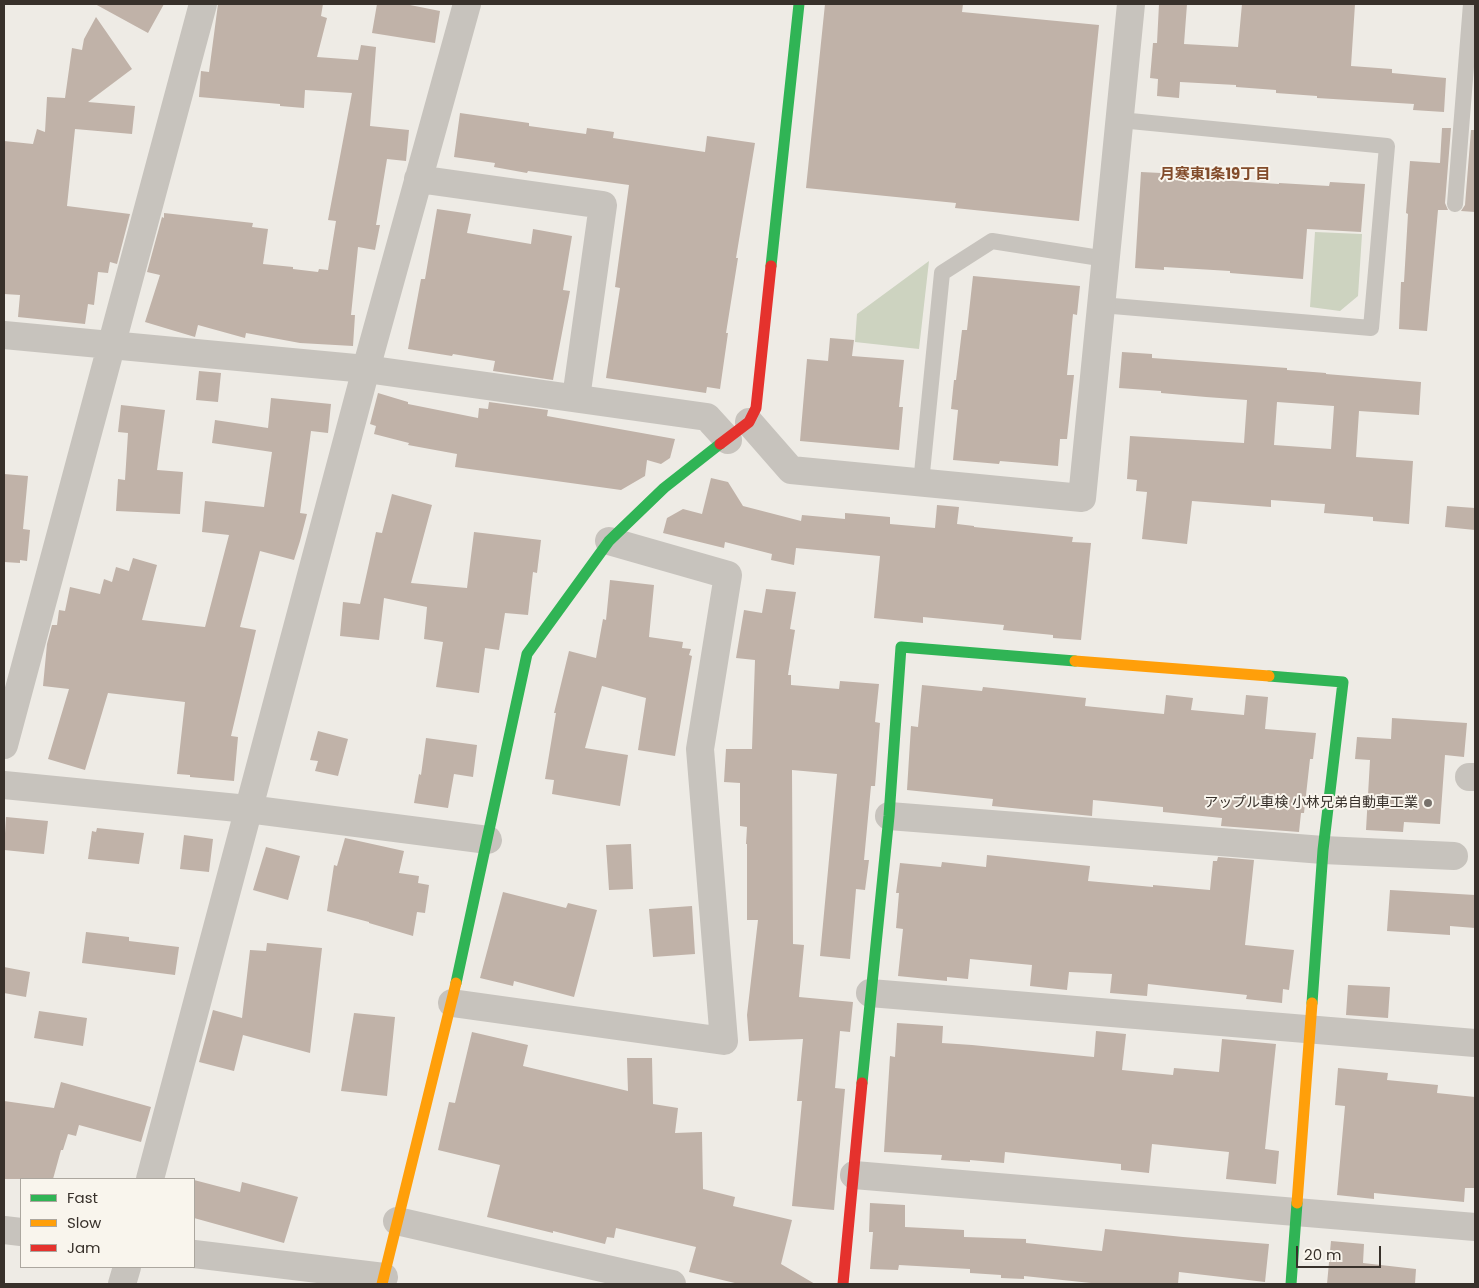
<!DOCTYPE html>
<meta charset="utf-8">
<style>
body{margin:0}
#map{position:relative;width:1479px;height:1288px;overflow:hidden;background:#eeebe5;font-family:Poppins,sans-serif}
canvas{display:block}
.frame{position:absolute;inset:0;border:5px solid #38312b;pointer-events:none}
.legend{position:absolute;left:20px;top:1178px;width:175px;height:90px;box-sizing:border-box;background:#f9f5ed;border:1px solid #aca79f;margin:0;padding:6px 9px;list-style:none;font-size:15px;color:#38312b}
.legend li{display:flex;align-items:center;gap:10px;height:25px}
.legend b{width:25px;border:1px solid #aca79f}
.scale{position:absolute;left:1296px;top:1246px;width:85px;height:22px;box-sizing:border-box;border:2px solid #38312b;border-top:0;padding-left:6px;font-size:15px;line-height:18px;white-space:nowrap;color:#38312b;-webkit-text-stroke:4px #f9f5ed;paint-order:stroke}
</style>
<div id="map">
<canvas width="1479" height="1288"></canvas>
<div class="frame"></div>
<ul class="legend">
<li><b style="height:6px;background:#30b455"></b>Fast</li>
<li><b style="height:6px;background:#ff9f0a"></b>Slow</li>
<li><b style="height:6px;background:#e5322d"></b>Jam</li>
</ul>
<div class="scale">20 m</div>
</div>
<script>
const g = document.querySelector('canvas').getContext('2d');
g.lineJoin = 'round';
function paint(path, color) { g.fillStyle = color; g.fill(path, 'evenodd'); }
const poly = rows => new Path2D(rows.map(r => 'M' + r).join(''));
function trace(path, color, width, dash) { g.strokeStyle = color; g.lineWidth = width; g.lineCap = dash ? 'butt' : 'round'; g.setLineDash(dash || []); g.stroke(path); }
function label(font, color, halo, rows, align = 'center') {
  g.font = font + ' Poppins,"Noto Sans JP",sans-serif'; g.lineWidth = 4; g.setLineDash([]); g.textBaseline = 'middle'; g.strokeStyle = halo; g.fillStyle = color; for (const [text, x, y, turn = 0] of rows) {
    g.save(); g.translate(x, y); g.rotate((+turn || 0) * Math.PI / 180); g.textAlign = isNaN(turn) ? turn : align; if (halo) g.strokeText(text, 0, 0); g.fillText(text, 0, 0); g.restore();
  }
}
paint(poly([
 [1315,232,1362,234,1358,296,1340,311,1310,307],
 [929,261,919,349,855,342,857,314]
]), '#cdd3c0');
paint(poly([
 [95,4,164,4,148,33],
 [218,4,323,4,321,16,327,18,317,57,358,60,361,45,376,47,370,126,409,130,406,161,387,159,376,225,380,225,375,250,358,247,351,315,355,315,353,346,300,343,246,333,245,338,198,325,195,337,145,322,160,275,147,272,162,217,164,218,164,213,253,223,252,227,268,229,263,264,293,267,293,269,318,272,319,269,328,270,336,221,328,220,352,93,305,90,304,108,280,106,280,104,199,97,201,71,209,72],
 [377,4,405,4,440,11,435,43,372,33],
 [825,4,963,4,962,12,1099,25,1079,221,955,208,956,203,806,188],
 [1159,4,1187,4,1184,44,1238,47,1242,4,1355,4,1351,66,1392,69,1392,73,1446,78,1444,112,1413,110,1414,104,1317,98,1317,96,1276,93,1276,90,1236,87,1236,85,1180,82,1179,98,1157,96,1158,79,1150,78,1153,43,1157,43],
 [96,17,132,69,88,102,135,106,132,134,75,129,67,206,130,214,117,264,110,262,108,273,98,272,94,305,88,304,85,324,18,317,20,295,4,294,4,141,33,144,37,129,45,132,47,97,65,98,72,48,82,50,84,39],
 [460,113,529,123,529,126,586,134,587,128,614,132,613,138,705,152,707,136,755,143,736,258,738,258,726,333,728,333,720,389,707,387,706,393,606,378,620,288,615,287,629,185,528,171,527,173,494,167,495,163,454,157],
 [1442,128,1451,128,1445,203,1448,210,1438,210,1427,331,1399,329,1401,282,1404,282,1408,214,1406,213,1410,161,1440,163],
 [1471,130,1475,130,1475,212,1461,211,1465,205],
 [1141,172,1220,176,1219,180,1279,184,1279,183,1329,186,1330,182,1365,184,1361,232,1307,229,1303,279,1230,273,1230,271,1164,267,1164,270,1135,268],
 [437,209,471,214,467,233,531,244,533,229,572,236,563,290,570,291,553,380,493,371,495,361,453,354,452,356,408,349,421,279,425,279],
 [973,276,1080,286,1077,315,1073,314,1067,375,1074,375,1067,439,1060,439,1058,466,1000,461,999,464,953,460,958,410,951,409,954,380,956,380,962,330,967,330],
 [830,338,854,340,852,356,904,360,899,407,903,407,899,450,800,441,807,359,828,361],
 [1122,352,1152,354,1152,358,1287,368,1287,370,1326,373,1326,374,1421,382,1419,415,1359,411,1356,457,1413,461,1409,524,1373,521,1373,517,1324,513,1325,504,1271,500,1271,507,1192,501,1187,544,1142,539,1147,492,1136,491,1137,480,1127,479,1130,436,1244,443,1247,400,1206,397,1161,393,1161,391,1119,388],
 [1277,402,1334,406,1331,449,1274,445],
 [199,371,221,373,218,402,196,400],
 [378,393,408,402,408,404,478,418,479,408,488,409,489,402,548,410,547,416,675,439,670,458,661,464,647,460,645,476,621,490,455,467,457,454,408,445,409,443,374,434,376,426,370,424],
 [271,398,331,404,328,433,311,431,300,513,307,514,300,541,294,560,260,551,240,627,256,630,231,736,238,737,234,781,190,777,190,775,177,774,185,702,108,693,85,770,48,759,69,689,43,686,47,644,52,625,57,625,59,610,65,611,70,587,100,594,104,579,112,582,116,567,129,571,133,558,157,565,142,620,205,627,229,535,202,532,205,501,264,507,272,452,212,443,215,420,268,428],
 [121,405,165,410,157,470,183,472,180,514,116,511,118,479,125,480,128,433,118,432],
 [4,474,28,476,23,529,30,530,27,561,20,560,20,563,4,562],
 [711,478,728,482,743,506,801,521,802,515,845,519,845,513,890,517,890,524,935,528,937,505,959,507,957,524,974,526,974,527,1073,537,1072,542,1091,543,1081,640,1053,638,1053,635,1003,630,1004,625,923,617,923,623,874,618,880,556,796,548,794,565,771,560,772,554,725,542,724,548,663,533,667,518,683,509,702,514],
 [392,494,432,505,411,583,467,588,474,532,541,540,537,573,533,572,528,615,505,613,499,650,485,648,479,693,436,687,443,642,424,639,427,607,384,598,379,640,340,636,343,602,360,604,376,532,382,533],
 [1447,506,1475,508,1475,530,1445,527],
 [610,580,654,585,649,637,683,642,682,648,691,649,689,655,692,656,675,756,638,750,646,698,602,686,585,748,628,755,620,806,552,794,554,780,545,779,556,713,554,713,569,651,596,658,603,619,606,620],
 [766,589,796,592,790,629,795,630,788,675,791,675,791,685,839,689,840,681,879,684,875,722,880,723,875,786,871,786,864,860,869,860,865,890,856,889,850,959,820,956,837,774,792,770,793,944,804,945,799,997,853,1002,850,1032,840,1031,835,1088,845,1089,834,1210,792,1206,802,1101,797,1101,803,1039,749,1041,747,1015,758,920,747,920,747,844,746,844,747,827,740,826,740,783,724,782,726,749,752,749,755,660,736,658,744,610,762,613],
 [922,685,982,691,983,687,1086,698,1085,706,1164,714,1166,695,1193,698,1191,710,1244,715,1246,695,1268,697,1265,729,1316,733,1313,759,1310,759,1304,813,1301,813,1299,832,1221,826,1222,818,1163,812,1163,807,1093,800,1092,816,992,806,993,799,907,790,911,726,918,727],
 [1392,718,1467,723,1464,757,1445,755,1440,824,1404,822,1403,832,1366,830,1370,760,1355,759,1357,737,1391,739],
 [318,731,348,739,338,776,315,771,318,761,310,760],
 [426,738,477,745,473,777,454,774,448,808,414,803,419,774,421,775],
 [6,817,48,821,44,854,4,850],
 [97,828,144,833,139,864,88,859,92,831,96,832],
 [184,835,213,839,209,872,180,869],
 [345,838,404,851,399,873,419,876,418,883,429,885,425,913,417,912,413,936,369,923,369,922,327,911,334,865,337,866],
 [631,844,633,889,609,890,606,845],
 [266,847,300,856,288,900,253,890],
 [987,855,1090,866,1088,881,1153,887,1153,885,1210,890,1213,861,1217,861,1218,857,1254,860,1245,945,1294,950,1289,990,1283,989,1282,1003,1246,999,1247,995,1148,984,1147,996,1110,993,1112,974,1069,972,1067,990,1030,986,1032,965,970,959,968,979,947,977,947,981,898,976,903,929,896,928,899,893,896,893,900,863,941,867,942,862,986,867],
 [1390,890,1475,895,1475,928,1450,926,1450,935,1387,931],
 [503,892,566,908,568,903,597,910,574,997,514,981,513,986,480,978],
 [692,906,695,954,653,957,649,909],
 [86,932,129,937,129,941,179,947,175,975,82,963],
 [267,943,322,948,310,1053,243,1035,234,1071,199,1062,213,1010,242,1018,250,950,266,951],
 [4,967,30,972,26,997,4,993],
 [1348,985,1390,987,1388,1018,1346,1015],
 [39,1011,87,1018,83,1046,34,1038],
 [354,1013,395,1017,387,1096,341,1091],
 [897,1023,943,1026,942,1043,972,1045,1094,1057,1096,1031,1126,1034,1122,1070,1173,1075,1174,1068,1219,1072,1222,1039,1276,1044,1265,1149,1279,1151,1276,1184,1226,1179,1229,1152,1152,1144,1149,1173,1121,1170,1121,1164,1005,1152,1004,1163,970,1160,970,1162,941,1160,942,1155,884,1152,890,1056,895,1057],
 [472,1032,528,1045,523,1066,628,1091,627,1058,652,1058,653,1104,678,1108,675,1133,702,1132,703,1189,735,1197,733,1206,792,1220,781,1264,815,1284,739,1284,689,1272,696,1247,616,1228,614,1238,607,1237,605,1244,553,1231,553,1233,487,1217,500,1165,438,1150,449,1102,455,1103],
 [1338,1068,1388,1073,1387,1080,1438,1085,1437,1093,1475,1097,1475,1188,1465,1188,1464,1202,1374,1193,1374,1199,1337,1195,1345,1106,1335,1105],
 [61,1082,151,1107,141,1142,79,1125,76,1136,68,1134,63,1150,61,1150,53,1179,4,1179,4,1101,54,1108],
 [194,1180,240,1192,242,1182,298,1197,284,1243,194,1218],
 [870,1203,905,1205,905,1227,964,1230,964,1237,1026,1239,1026,1243,1102,1251,1105,1229,1183,1237,1269,1244,1265,1282,1179,1272,1178,1284,1091,1284,1091,1283,1024,1276,1024,1279,1001,1278,1001,1275,970,1273,970,1269,899,1265,898,1270,870,1269,873,1232,869,1232],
 [1331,1241,1364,1244,1363,1263,1416,1269,1415,1284,1327,1284]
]), '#c0b2a8');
trace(poly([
 [1455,204,1471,4],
 [1101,305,1371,328,1387,146,1120,120],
 [921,483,942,273,992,241,1106,259]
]), '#c7c3bd', 16);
trace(poly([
 [418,179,603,205,576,398],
 [4,335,366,369,707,417,728,440],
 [749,422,791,470,1082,498,1131,4],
 [4,745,203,4],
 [1469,777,1475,777],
 [4,785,248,809,488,840],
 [889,816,1323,850,1454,856],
 [870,993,1475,1043],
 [452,1003,724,1041,700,749,728,575,609,541],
 [854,1175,1475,1227],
 [150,1179,366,369,467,4],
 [397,1221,672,1284],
 [4,1230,21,1232],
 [194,1254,384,1277],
 [122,1284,127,1267]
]), '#c7c3bd', 28);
trace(poly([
 [771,266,799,4],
 [1269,676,1343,682,1323,850,1312,1003],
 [456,983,527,654,609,541,664,488,720,444],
 [862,1083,889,816,901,647,1075,661],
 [1291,1284,1297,1203]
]), '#30b455', 11);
trace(poly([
 [1075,661,1269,676],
 [1297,1203,1312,1003],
 [382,1284,456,983]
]), '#ff9f0a', 11);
trace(poly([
 [720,444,749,422,756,408,771,266],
 [843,1284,862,1083]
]), '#e5322d', 11);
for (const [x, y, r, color] of [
 [1428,803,5,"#78726c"]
]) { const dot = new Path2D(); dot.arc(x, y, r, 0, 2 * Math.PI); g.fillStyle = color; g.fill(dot); trace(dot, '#f9f5ed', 2); }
label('14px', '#38312b', '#f9f5ed', [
 ["アップル車検 小林兄弟自動車工業",1418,803]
], 'right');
label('bold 15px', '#824b2a', '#f9f5ed', [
 ["月寒東1条19丁目",1215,175]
]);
</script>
